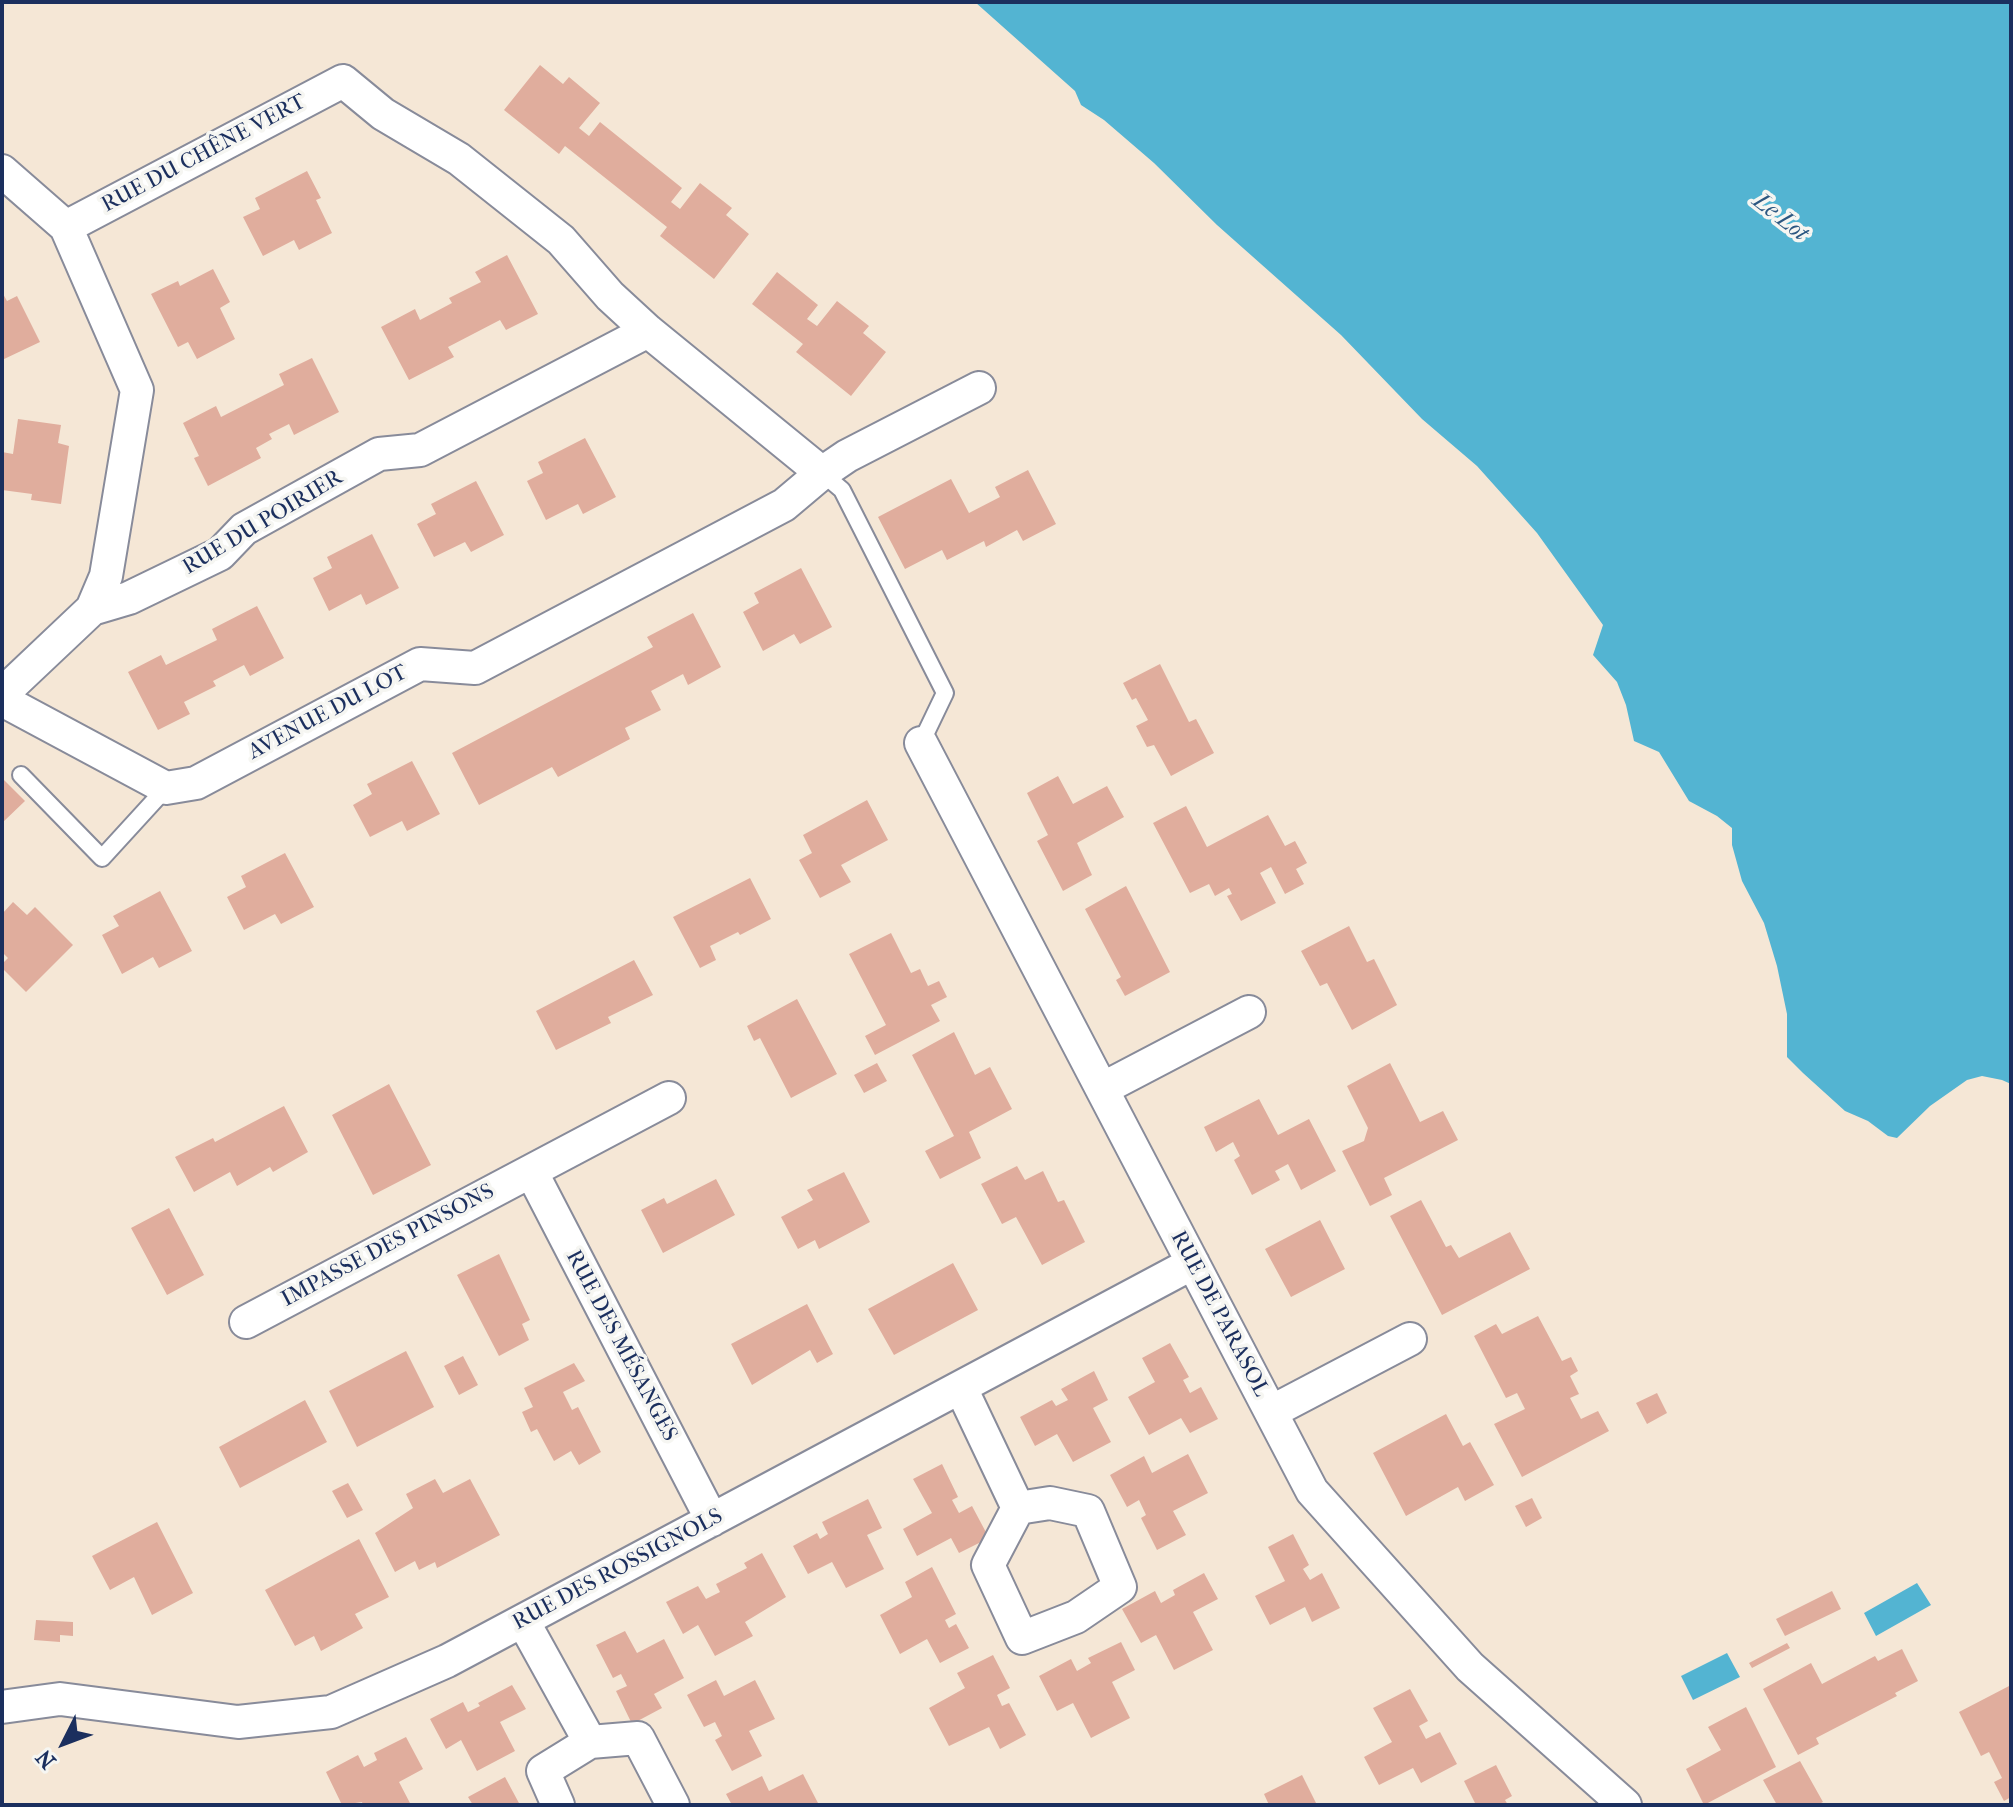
<!DOCTYPE html>
<meta charset="utf-8">
<style>
body{margin:0}
#map{position:relative;width:2013px;height:1807px;overflow:hidden;background:#f5e7d6;font-family:"IM FELL French Canon",serif}
canvas{display:block}
.frame{position:absolute;inset:0;border:4px solid #1b2f5e;pointer-events:none}
.north{position:absolute;left:24px;top:1703px;width:80px;height:80px;-webkit-text-stroke:6px #f6f6f2;paint-order:stroke;rotate:228deg;font-size:22px;font-weight:700;line-height:32px;text-align:center;color:#1b2f5e}
.north::after{content:'';display:block;margin:auto;width:28px;height:36px;background:#1b2f5e;clip-path:polygon(50% 0,100% 100%,50% 72%,0 100%)}
</style>
<div id="map">
<canvas width="2013" height="1807"></canvas>
<div class="frame"></div>
<div class="north">N</div>
</div>
<script>
const g = document.querySelector('canvas').getContext('2d');
g.lineJoin = 'round';
function paint(path, color) { g.fillStyle = color; g.fill(path, 'evenodd'); }
const poly = rows => new Path2D(rows.map(r => 'M' + r).join(''));
function trace(path, color, width, dash) { g.strokeStyle = color; g.lineWidth = width; g.lineCap = dash ? 'butt' : 'round'; g.setLineDash(dash || []); g.stroke(path); }
function label(font, color, halo, rows, align = 'center') {
  g.font = font + ' "IM FELL French Canon",serif'; g.lineWidth = 7; g.setLineDash([]); g.textBaseline = 'middle'; g.strokeStyle = halo; g.fillStyle = color; for (const [text, x, y, turn = 0] of rows) {
    g.save(); g.translate(x, y); g.rotate((+turn || 0) * Math.PI / 180); g.textAlign = isNaN(turn) ? turn : align; if (halo) g.strokeText(text, 0, 0); g.fillText(text, 0, 0); g.restore();
  }
}
paint(poly([
 [975,2,2011,2,2011,1084,2002,1080,1982,1076,1967,1080,1930,1106,1897,1138,1888,1136,1868,1121,1845,1111,1803,1073,1787,1057,1787,1014,1777,966,1764,923,1742,881,1732,845,1732,828,1717,816,1689,801,1659,752,1634,741,1626,705,1617,682,1593,655,1603,625,1537,533,1477,466,1422,419,1341,335,1217,225,1154,163,1104,120,1081,105,1075,91],
 [1917,1583,1931,1605,1876,1636,1864,1613],
 [1727,1653,1740,1677,1693,1700,1681,1676]
]), '#53b4d2');
paint(poly([
 [540,65,563,84,569,77,600,103,579,128,589,136,600,122,682,188,671,202,680,209,700,183,732,208,726,215,749,234,714,279,660,236,667,227,565,146,559,154,504,110],
 [307,171,321,198,316,200,332,233,299,250,294,240,263,256,243,217,260,209,255,198],
 [507,255,538,314,506,330,500,320,448,347,454,357,409,380,381,327,415,309,420,320,452,303,449,298,481,282,475,272],
 [213,269,230,302,220,308,235,339,197,359,188,342,178,347,151,294,178,281,180,286],
 [777,272,818,305,807,319,817,326,837,301,869,326,863,333,886,352,851,396,796,352,803,344,752,304],
 [2,292,7,301,17,296,40,342,2,360],
 [312,358,339,412,294,435,289,424,269,434,272,439,256,448,261,458,208,486,194,458,199,456,183,423,216,406,221,417,284,385,279,374],
 [18,419,61,425,58,443,69,446,61,504,31,500,32,494,2,490,2,452,13,454],
 [585,438,616,497,583,514,578,504,546,520,527,481,543,473,538,462],
 [1028,470,1056,524,1023,541,1017,530,986,547,984,541,947,560,942,550,905,569,878,517,951,479,969,513,1000,497,995,487],
 [476,481,504,535,471,552,465,542,434,557,417,524,436,514,431,504],
 [372,534,399,588,366,605,361,594,329,611,313,578,332,568,327,557],
 [801,568,832,627,800,644,794,634,763,651,743,612,759,603,754,593],
 [257,606,284,658,250,676,244,665,213,681,216,686,184,702,190,714,158,730,128,672,161,655,166,665,217,640,212,629],
 [693,613,721,667,688,685,683,674,651,691,661,710,625,728,630,739,558,777,552,767,479,805,452,753,653,647,647,637],
 [1160,664,1189,722,1196,719,1214,753,1171,776,1154,745,1147,747,1136,726,1148,720,1136,698,1132,700,1123,683],
 [412,761,440,814,407,831,402,821,370,837,353,805,372,794,367,784],
 [1058,776,1073,804,1107,786,1124,817,1077,843,1092,875,1063,891,1037,841,1048,835,1027,793],
 [2,778,25,801,2,823],
 [867,800,888,840,841,865,851,882,820,898,799,860,812,853,803,835],
 [1186,806,1207,847,1268,815,1285,846,1295,841,1307,863,1296,869,1304,884,1285,894,1271,867,1260,873,1276,903,1241,921,1227,896,1232,894,1229,888,1215,896,1209,884,1190,893,1153,823],
 [285,853,314,907,281,924,275,914,244,930,227,897,246,887,241,876],
 [750,878,771,919,740,935,738,932,710,946,716,960,700,968,673,917],
 [1126,886,1170,972,1125,996,1116,980,1121,977,1085,909],
 [160,891,192,951,159,968,153,957,122,974,102,935,119,926,113,916],
 [13,902,27,915,35,907,73,945,26,992,2,968,2,964,8,958,2,952,2,914],
 [1349,926,1367,962,1374,959,1397,1005,1352,1030,1327,983,1320,986,1301,951],
 [891,933,911,973,920,969,928,986,939,981,947,997,931,1005,940,1021,875,1055,865,1036,886,1025,849,954],
 [634,960,653,995,608,1017,611,1023,556,1050,536,1011],
 [797,999,837,1074,791,1098,760,1038,754,1041,747,1026],
 [954,1032,975,1075,990,1067,1012,1109,969,1132,981,1158,940,1179,925,1151,954,1136,912,1055],
 [877,1063,887,1081,864,1093,854,1075],
 [1390,1063,1420,1122,1443,1111,1458,1140,1384,1178,1392,1195,1370,1206,1342,1151,1364,1141,1368,1128,1347,1086],
 [389,1084,431,1165,373,1195,332,1115],
 [1259,1099,1278,1135,1309,1119,1336,1171,1301,1190,1288,1164,1275,1171,1280,1180,1252,1195,1234,1160,1240,1156,1233,1142,1216,1152,1204,1127],
 [284,1106,308,1152,273,1172,270,1167,237,1186,230,1172,194,1192,175,1157,213,1138,215,1142],
 [1017,1166,1025,1180,1043,1171,1058,1202,1064,1200,1085,1242,1042,1265,1016,1217,1002,1224,981,1184],
 [844,1172,870,1222,819,1249,815,1240,798,1249,781,1217,813,1200,807,1190],
 [716,1179,735,1215,663,1253,641,1210,664,1198,667,1204],
 [1421,1200,1446,1247,1451,1245,1459,1258,1510,1232,1530,1269,1442,1315,1390,1216],
 [169,1208,204,1275,167,1295,131,1228],
 [1320,1220,1345,1269,1291,1297,1265,1249],
 [499,1254,530,1320,522,1324,529,1340,499,1356,457,1275],
 [953,1263,978,1310,894,1355,868,1309],
 [807,1304,833,1354,817,1363,810,1350,752,1385,731,1344],
 [1538,1316,1562,1361,1571,1357,1578,1371,1570,1376,1579,1394,1570,1398,1581,1419,1598,1411,1609,1431,1522,1477,1494,1424,1525,1409,1517,1393,1506,1398,1474,1336,1496,1324,1502,1334],
 [1170,1343,1189,1377,1183,1380,1190,1393,1201,1387,1218,1419,1190,1433,1181,1418,1149,1435,1128,1397,1155,1382,1142,1358],
 [406,1351,434,1407,357,1447,329,1391],
 [463,1356,478,1385,459,1395,444,1366],
 [574,1363,585,1381,563,1392,572,1410,578,1407,601,1452,579,1465,571,1451,554,1461,537,1429,531,1432,522,1412,533,1407,524,1388],
 [1094,1371,1108,1400,1093,1408,1111,1442,1073,1462,1057,1434,1035,1446,1020,1417,1052,1400,1056,1406,1068,1400,1061,1389],
 [1657,1393,1667,1413,1647,1424,1636,1403],
 [305,1400,327,1442,240,1488,219,1447],
 [1446,1414,1463,1446,1470,1442,1494,1485,1465,1501,1458,1487,1406,1516,1373,1453],
 [1188,1454,1208,1493,1173,1511,1186,1535,1157,1550,1141,1518,1146,1515,1139,1500,1127,1507,1110,1475,1144,1456,1152,1473],
 [942,1464,958,1497,952,1500,959,1513,972,1506,989,1538,959,1553,951,1538,917,1556,903,1529,932,1513,913,1479],
 [435,1479,443,1493,470,1479,500,1535,437,1568,435,1562,419,1570,415,1561,395,1572,375,1533,413,1508,406,1494],
 [348,1483,363,1510,347,1518,332,1491],
 [1532,1498,1542,1518,1526,1527,1515,1506],
 [868,1499,882,1528,867,1535,884,1569,846,1588,832,1562,808,1574,793,1546,817,1533,820,1539,828,1534,822,1522],
 [157,1522,193,1593,152,1615,134,1577,110,1590,92,1556],
 [1293,1534,1309,1565,1303,1569,1310,1580,1322,1573,1340,1608,1312,1622,1305,1607,1270,1625,1255,1596,1285,1581,1268,1547],
 [359,1539,389,1597,355,1614,363,1628,321,1651,314,1636,295,1646,265,1590],
 [762,1553,786,1597,745,1622,753,1636,715,1656,698,1625,683,1634,666,1602,698,1586,706,1599,720,1592,716,1584,747,1568,744,1563],
 [932,1567,956,1614,945,1620,949,1628,956,1624,969,1648,940,1663,927,1639,900,1654,880,1615,912,1597,905,1582],
 [1204,1573,1218,1599,1193,1612,1213,1650,1174,1670,1156,1635,1141,1643,1122,1609,1155,1591,1161,1603,1175,1595,1173,1590],
 [1832,1591,1841,1609,1785,1636,1776,1619],
 [36,1620,73,1622,73,1636,60,1635,60,1642,34,1640],
 [625,1631,637,1653,664,1639,684,1678,654,1694,662,1708,632,1724,616,1691,627,1686,621,1674,613,1678,596,1645],
 [1121,1642,1135,1670,1112,1682,1130,1718,1091,1738,1073,1703,1057,1711,1039,1676,1071,1659,1077,1671,1091,1663,1088,1658],
 [1787,1643,1790,1648,1752,1668,1749,1663],
 [1902,1649,1918,1681,1895,1693,1897,1696,1816,1738,1819,1744,1798,1755,1763,1689,1811,1663,1822,1684,1875,1656,1878,1661],
 [993,1655,1010,1688,997,1695,1002,1706,1009,1703,1026,1735,1000,1749,989,1727,949,1746,929,1708,965,1688,957,1673],
 [716,1680,724,1696,755,1680,775,1719,749,1731,762,1756,732,1771,715,1740,722,1736,715,1722,704,1727,687,1695],
 [512,1685,526,1709,500,1722,515,1751,477,1771,461,1740,446,1749,430,1719,463,1702,468,1712,480,1706,478,1703],
 [2011,1685,2011,1797,2004,1801,1994,1782,2002,1778,1989,1752,1981,1756,1959,1712],
 [1410,1689,1428,1721,1419,1726,1426,1739,1440,1732,1457,1764,1421,1783,1413,1768,1379,1785,1364,1757,1392,1742,1373,1708],
 [1746,1707,1776,1767,1704,1805,1686,1769,1721,1750,1708,1727],
 [406,1737,423,1769,399,1782,411,1805,363,1805,362,1802,342,1805,326,1772,358,1755,364,1767,377,1760,374,1753],
 [1800,1761,1823,1802,1817,1805,1777,1805,1763,1780],
 [1496,1765,1512,1796,1505,1800,1508,1805,1476,1805,1464,1781],
 [803,1774,819,1805,732,1805,726,1794,762,1776,769,1791],
 [1302,1775,1317,1805,1269,1805,1264,1794],
 [505,1777,520,1805,473,1805,468,1797]
]), '#e0ad9d');
const service = poly([
 [822,473,842,490,945,693,921,743],
 [21,775,102,858,166,788]
]);
const minor = poly([
 [2,171,66,227,137,390,106,576,92,609,2,694],
 [66,227,343,81,383,114,459,159,561,240,610,296,648,331,822,473],
 [92,609,129,598,220,554,244,529,379,454,420,450,648,331],
 [2,700,166,788,196,783,420,664,475,668,784,505,822,473,847,456,979,388],
 [921,743,1312,1491,1470,1667,1625,1805],
 [1102,1089,1249,1012],
 [531,1171,712,1520],
 [246,1322,669,1098],
 [961,1388,1018,1508,988,1565,1022,1638,1076,1617,1120,1587,1088,1511,1050,1503,1018,1508],
 [1271,1412,1410,1339],
 [523,1621,590,1742],
 [2,1707,60,1699,238,1722,331,1712,447,1661,1193,1263],
 [558,1805,543,1771,590,1742,638,1738,673,1805]
]);
trace(service, '#888b9a', 20);
trace(minor, '#888b9a', 36);
trace(service, '#fff', 16);
trace(minor, '#fff', 32);
label('22px', '#1b2f5e', '#f6f6f2', [
 ["RUE DU CHÊNE VERT",204,154,-28],
 ["RUE DU POIRIER",263,523,-31],
 ["AVENUE DU LOT",328,713,-28],
 ["IMPASSE DES PINSONS",388,1246,-28],
 ["RUE DE PARASOL",1219,1314,62],
 ["RUE DES MÉSANGES",621,1346,62],
 ["RUE DES ROSSIGNOLS",618,1570,-28]
]);
label('italic 24px', '#2c5781', '#f6f6f2', [
 ["Le Lot",1780,218,38]
]);
</script>
